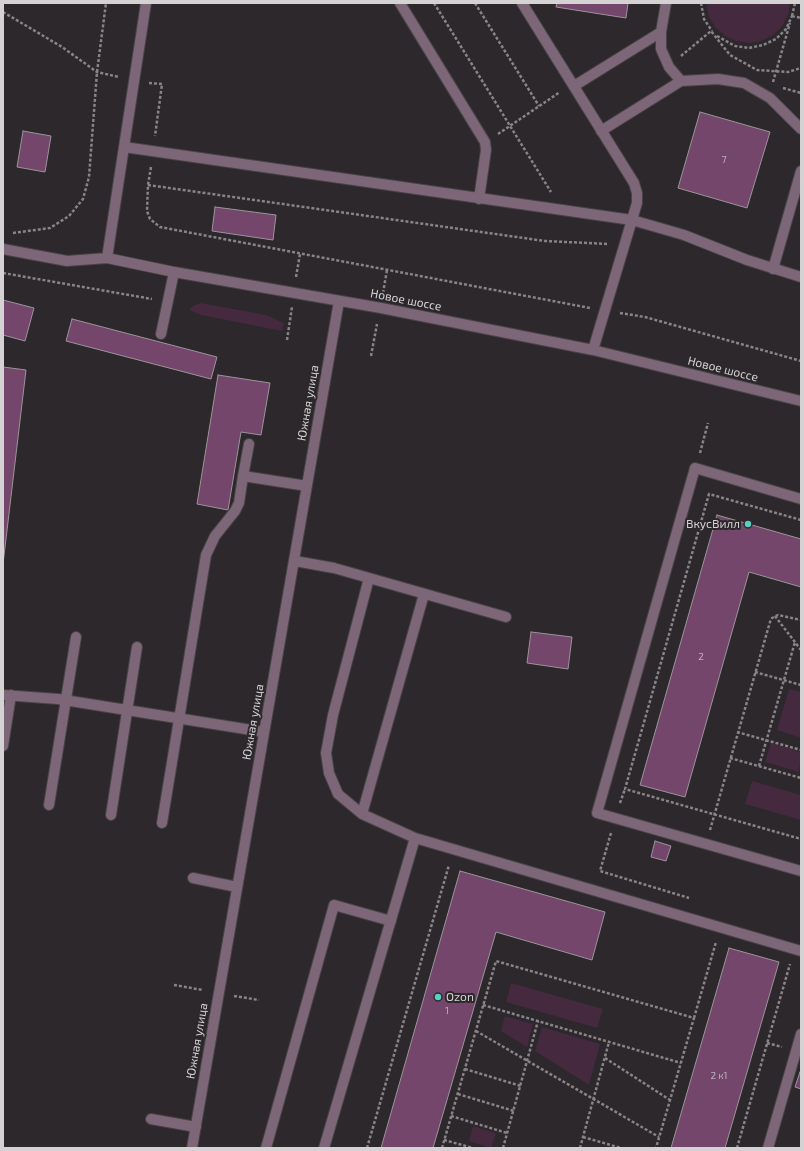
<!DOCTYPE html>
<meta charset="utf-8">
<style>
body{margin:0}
#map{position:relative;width:804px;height:1151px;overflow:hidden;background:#2c282b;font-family:"Exo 2",sans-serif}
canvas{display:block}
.frame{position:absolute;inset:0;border:4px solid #d5d2d4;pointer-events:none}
</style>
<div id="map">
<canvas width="804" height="1151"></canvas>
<div class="frame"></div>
</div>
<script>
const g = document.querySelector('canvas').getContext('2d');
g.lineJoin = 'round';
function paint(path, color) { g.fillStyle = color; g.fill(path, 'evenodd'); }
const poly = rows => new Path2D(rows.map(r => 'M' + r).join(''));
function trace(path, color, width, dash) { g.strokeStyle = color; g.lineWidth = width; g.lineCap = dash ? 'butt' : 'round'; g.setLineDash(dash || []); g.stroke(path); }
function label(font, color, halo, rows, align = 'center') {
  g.font = font + ' "Exo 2",sans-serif'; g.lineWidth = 4; g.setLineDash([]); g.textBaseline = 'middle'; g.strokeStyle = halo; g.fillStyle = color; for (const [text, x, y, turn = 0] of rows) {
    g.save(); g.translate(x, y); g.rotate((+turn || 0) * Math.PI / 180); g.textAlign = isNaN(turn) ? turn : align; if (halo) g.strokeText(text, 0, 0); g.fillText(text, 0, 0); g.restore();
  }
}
paint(poly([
 [706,3,790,3,788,15,782,26,773,35,761,41,749,43,736,41,725,36,715,27,709,17],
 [201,303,266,315,284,323,282,331,201,315,189,310,193,306],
 [789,689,801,692,801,738,777,730],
 [771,743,801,752,799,772,765,762],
 [752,781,801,795,801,820,745,804],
 [511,983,603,1009,597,1028,506,1002],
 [505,1016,533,1024,527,1047,501,1031],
 [542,1027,600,1044,589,1085,535,1051],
 [473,1126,496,1133,491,1148,469,1141]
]), '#44293f');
const building = poly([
 [557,3,628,3,626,18,556,7,557,3],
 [700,112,770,132,747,208,678,188,700,112],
 [23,131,51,136,45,172,17,167,23,131],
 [215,207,276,215,273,240,212,231,215,207],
 [3,300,34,308,25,341,3,335,3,300],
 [72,319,217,357,211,379,66,341,72,319],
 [3,367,26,370,3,564,3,367],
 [218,375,270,383,261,435,241,432,228,510,197,504,218,375],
 [717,515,801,539,801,587,749,572,685,797,640,785,717,515],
 [531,632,572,637,568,669,527,663,531,632],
 [655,841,671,846,666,861,651,857,655,841],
 [460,871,605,912,592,960,496,932,433,1148,381,1148,460,871],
 [729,948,779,962,725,1148,671,1148,729,948],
 [800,1072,801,1072,801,1089,795,1087,800,1072]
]);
paint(building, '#74466b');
trace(building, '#9b959a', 1);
const minor = poly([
 [400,3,485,142,486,150,479,199],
 [522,3,634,183,637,193,637,203,593,350],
 [666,3,661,32,661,49,669,67,681,81,718,79,744,83,770,98,801,129],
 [574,86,661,32],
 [601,131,681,81],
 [124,147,632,220,684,235,747,260,801,277],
 [3,249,67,261,107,258,174,272,381,308,593,350,801,401],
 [107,258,146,3],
 [773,269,801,171],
 [161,334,174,272],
 [249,444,243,476,307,486],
 [801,499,695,468,597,813,801,871],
 [295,561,334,568,506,617],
 [369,578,333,715,326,753,329,773,338,794,362,814,415,838,801,951],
 [3,695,58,699,264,732],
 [3,746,11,695],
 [49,805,76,637],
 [362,814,424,594],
 [111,815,137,647],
 [162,823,206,555,215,536,235,511,239,503,243,476],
 [193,878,237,887],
 [151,1119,196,1127],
 [192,1148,339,301],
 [266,1148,334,905,391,921],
 [324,1148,415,838],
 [768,1148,801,1034]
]);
trace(minor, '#474346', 12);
trace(poly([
 [434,3,551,192],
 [475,3,539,106],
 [701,3,704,19,712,31],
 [3,12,62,47,97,72,119,77],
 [792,16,795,3],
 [792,16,801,18],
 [717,36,735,46,749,48,763,45,776,39,786,29,792,16],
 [681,56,711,31,730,55,757,70,788,72,801,68],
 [773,82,790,23],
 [149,83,162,84,155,136],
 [783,88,801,93],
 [498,134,560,92],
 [151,167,148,185,147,211,150,219,160,227,590,308],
 [148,185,545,241,609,244],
 [13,233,50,228,69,216,83,199,89,177,97,72,106,3],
 [3,273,152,299],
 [296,277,300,254],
 [383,293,387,270],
 [620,313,645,317,801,361],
 [287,340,292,307],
 [371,356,377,324],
 [700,453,708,423],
 [801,520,709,494,625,789,801,839],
 [775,616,801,650],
 [755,672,801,685],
 [737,732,801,750],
 [730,758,801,778],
 [759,766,795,642],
 [620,803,625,789],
 [710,830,770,622,772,618,778,615,801,620],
 [611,833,600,871,689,898],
 [174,985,203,990],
 [234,996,259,1000],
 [483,1005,681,1063],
 [694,1018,716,942],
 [476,1031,659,1137],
 [767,1043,782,1047],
 [605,1058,670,1100],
 [465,1069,521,1086],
 [458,1094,514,1111],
 [451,1116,507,1133],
 [583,1137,621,1148],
 [444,1140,473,1148],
 [367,1148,449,865],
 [442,1148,496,961,694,1018,656,1148],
 [503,1148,538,1021],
 [580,1148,609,1042],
 [737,1148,790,964]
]), '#888487', 2.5, [3, 2]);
trace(minor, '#7c6677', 10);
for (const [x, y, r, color] of [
 [748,524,4,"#59cebf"],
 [438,997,4,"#59cebf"]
]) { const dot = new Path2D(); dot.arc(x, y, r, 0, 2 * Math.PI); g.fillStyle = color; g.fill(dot); trace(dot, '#2c282b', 1.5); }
label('10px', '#bdafba', null, [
 ["7",724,160],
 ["2",701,657],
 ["1",447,1011],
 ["2 к1",719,1076]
]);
label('12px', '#d5d2d4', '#2c282b', [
 ["Новое шоссе",406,300,11],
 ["Новое шоссе",723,369,14],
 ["Южная улица",308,403,-80],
 ["Южная улица",253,722,-80],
 ["Южная улица",197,1041,-80]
]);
label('12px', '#d5d2d4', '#2c282b', [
 ["ВкусВилл",740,524],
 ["Ozon",446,997,"left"]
], 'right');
</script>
